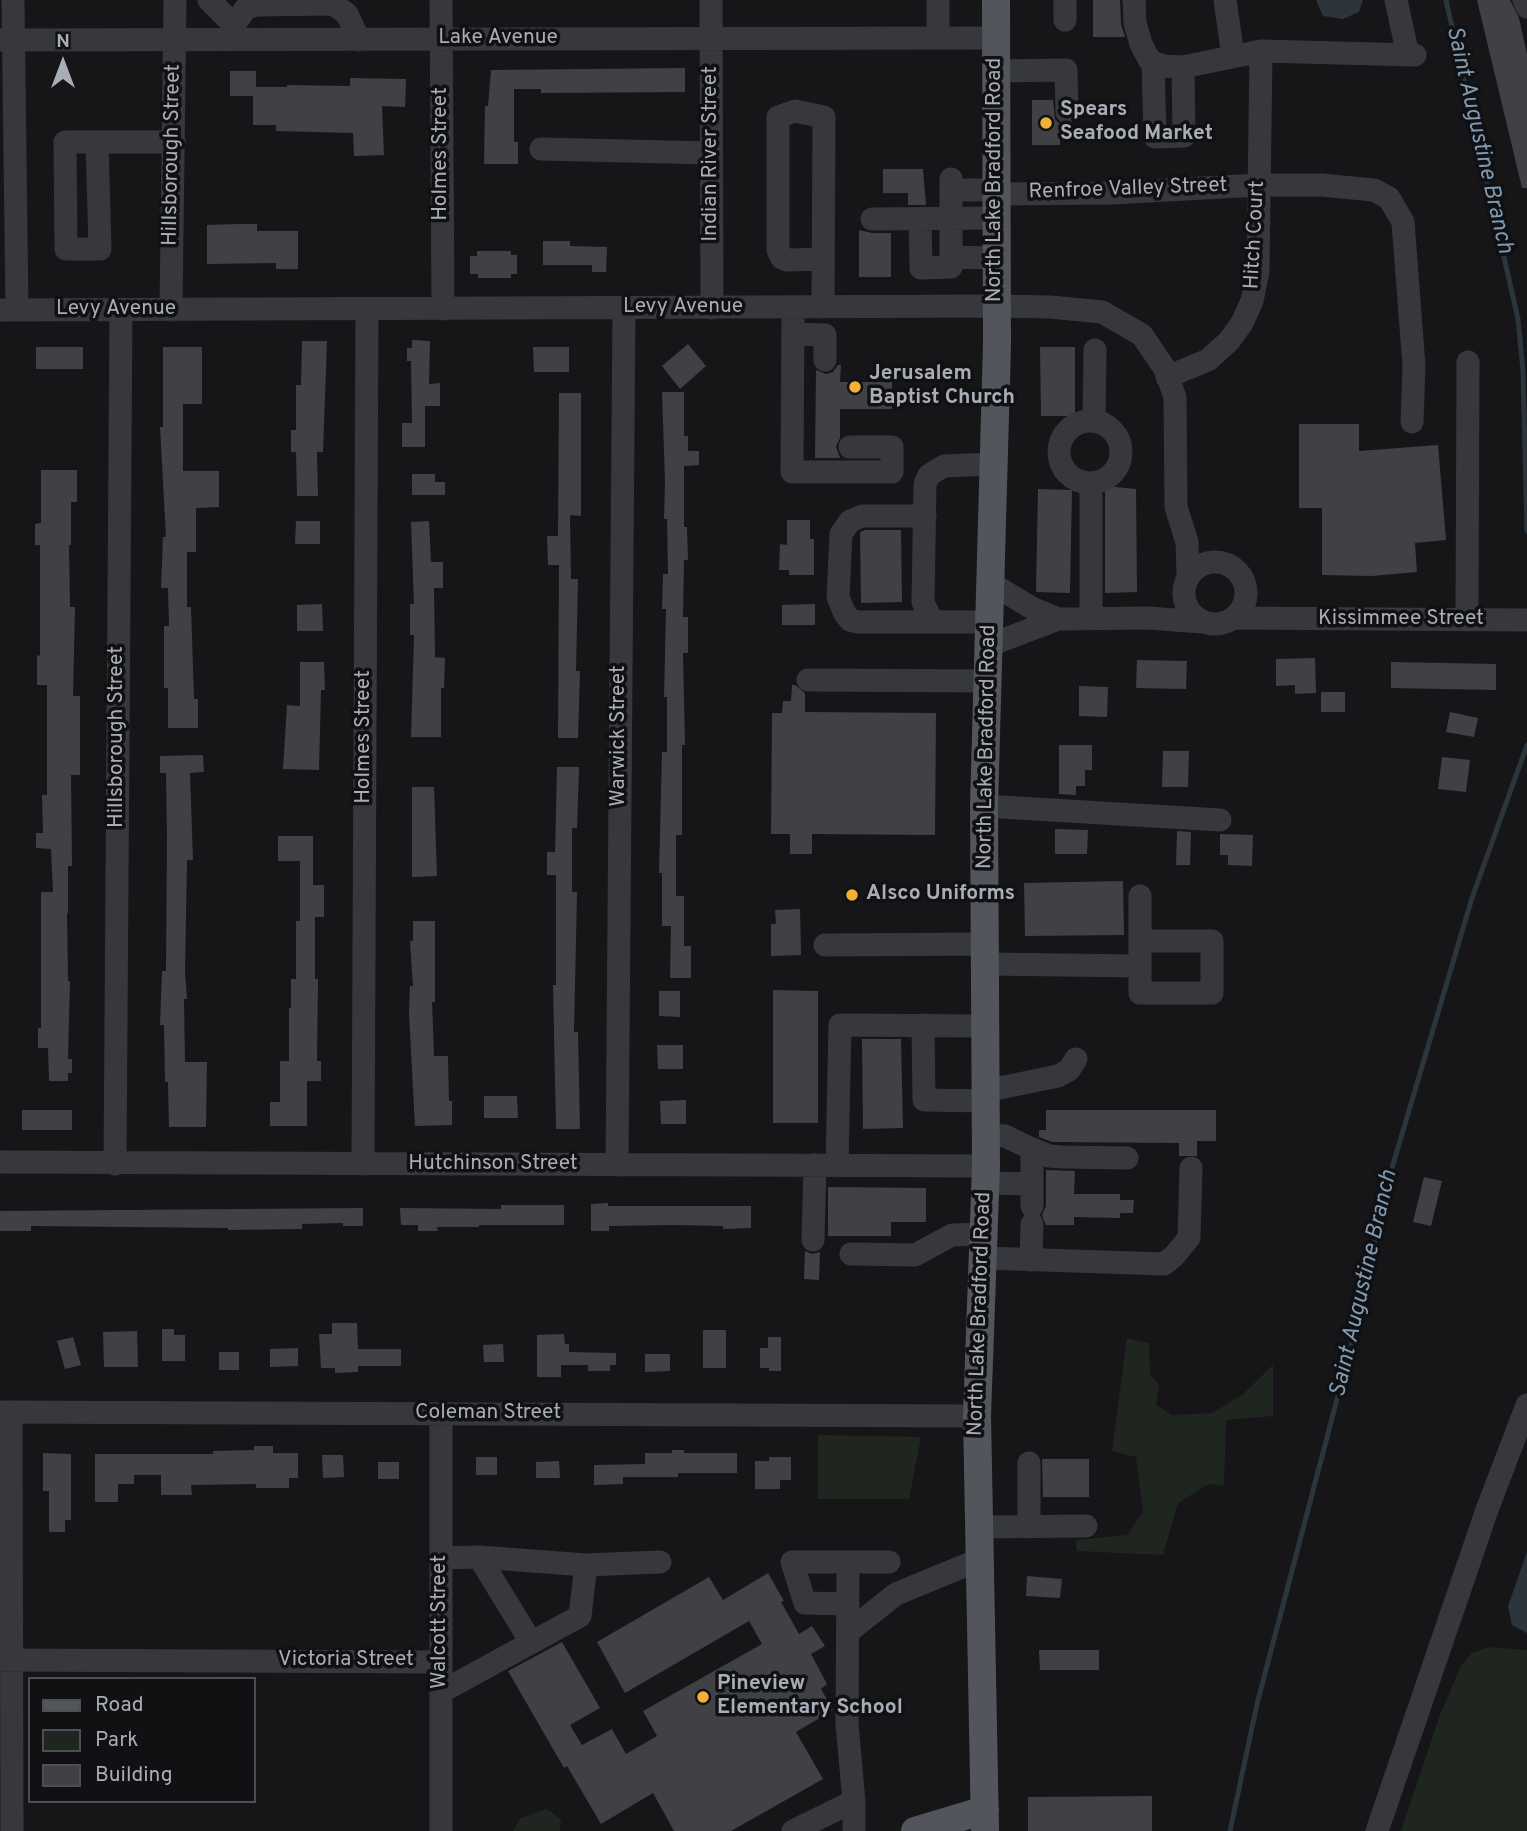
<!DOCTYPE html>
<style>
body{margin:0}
#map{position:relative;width:1527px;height:1831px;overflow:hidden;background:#161618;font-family:Overpass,sans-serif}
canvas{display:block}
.legend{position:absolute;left:28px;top:1677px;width:228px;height:126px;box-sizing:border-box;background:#111113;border:2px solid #4d4f55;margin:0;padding:9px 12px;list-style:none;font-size:21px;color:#a8adb8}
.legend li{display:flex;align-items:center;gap:14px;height:35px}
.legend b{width:35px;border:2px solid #4d4f55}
.north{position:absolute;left:28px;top:28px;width:70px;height:70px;-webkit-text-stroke:5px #111113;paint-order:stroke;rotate:0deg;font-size:19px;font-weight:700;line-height:28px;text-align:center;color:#a8adb8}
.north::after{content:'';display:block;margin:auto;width:24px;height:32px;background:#a8adb8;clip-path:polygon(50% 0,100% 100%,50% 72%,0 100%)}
</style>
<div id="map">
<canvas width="1527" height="1831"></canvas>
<ul class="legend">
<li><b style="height:9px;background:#53555c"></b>Road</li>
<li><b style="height:19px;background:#1e261f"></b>Park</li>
<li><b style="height:19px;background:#404145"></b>Building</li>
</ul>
<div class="north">N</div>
</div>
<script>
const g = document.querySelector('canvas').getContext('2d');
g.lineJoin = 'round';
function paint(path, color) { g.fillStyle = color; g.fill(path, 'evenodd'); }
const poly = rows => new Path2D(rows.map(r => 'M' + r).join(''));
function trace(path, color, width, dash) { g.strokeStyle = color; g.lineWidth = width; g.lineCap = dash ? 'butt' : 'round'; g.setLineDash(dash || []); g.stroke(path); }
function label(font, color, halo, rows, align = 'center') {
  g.font = font + ' Overpass,sans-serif'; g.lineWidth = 7; g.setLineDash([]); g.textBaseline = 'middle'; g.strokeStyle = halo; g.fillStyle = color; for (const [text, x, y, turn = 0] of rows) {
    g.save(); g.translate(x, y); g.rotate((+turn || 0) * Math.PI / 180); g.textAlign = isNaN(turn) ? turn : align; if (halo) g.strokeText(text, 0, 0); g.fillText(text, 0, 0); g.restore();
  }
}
paint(poly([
 [1127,1338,1149,1343,1150,1375,1159,1385,1156,1405,1172,1415,1212,1413,1242,1395,1273,1365,1273,1416,1226,1420,1224,1486,1209,1484,1178,1503,1163,1555,1077,1551,1075,1540,1127,1535,1143,1512,1136,1457,1112,1451],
 [818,1435,921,1437,909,1499,818,1499],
 [1488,1647,1527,1650,1527,1831,1401,1831,1441,1712,1461,1666,1472,1653],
 [546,1809,551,1811,561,1821,560,1831,513,1831,521,1818]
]), '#1e261f');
paint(poly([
 [1316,0,1363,0,1359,12,1343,19,1323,16],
 [1527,1552,1527,1633,1512,1625,1508,1606]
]), '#2c353c');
trace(poly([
 [1446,0,1518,319,1523,371,1527,531],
 [1230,1831,1257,1704,1367,1285,1381,1205,1472,898,1527,745]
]), '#2c353c', 5);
paint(poly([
 [1093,0,1120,0,1121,24,1125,37,1093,37],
 [1477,0,1510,0,1519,18,1527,54,1527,188,1522,188],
 [685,68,685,92,541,93,541,89,514,89,514,142,518,142,518,164,484,164,485,106,488,106,491,70],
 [230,71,256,71,256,87,287,87,287,85,350,86,350,78,406,79,405,107,382,106,384,155,354,156,353,133,276,131,276,125,253,125,253,96,230,96],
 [1032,100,1053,100,1055,119,1060,124,1060,145,1032,145],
 [883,169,923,169,926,205,908,205,908,193,883,193],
 [239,224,257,224,257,231,298,231,298,269,276,269,276,263,207,264,207,225],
 [859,230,872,233,891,233,891,277,859,277],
 [543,241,570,241,570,246,607,247,606,272,592,272,592,265,543,265],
 [477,251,511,251,511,255,517,255,517,274,511,274,511,278,478,278,478,274,470,274,470,256,477,256],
 [412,340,430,341,429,384,440,383,440,406,425,406,425,447,402,447,402,423,412,423,411,361,407,361,407,348,412,348],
 [302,341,327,341,323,452,317,452,318,496,297,496,296,452,291,452,291,430,296,430,296,385,301,385],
 [688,344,706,366,680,389,662,366],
 [36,347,83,347,83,369,36,369],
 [163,347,202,347,202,404,183,404,183,471,219,471,219,507,196,508,196,552,187,552,187,607,191,607,194,699,198,699,198,728,168,728,168,688,164,688,164,626,169,626,168,588,161,588,163,537,166,537,160,427,163,427],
 [533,347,569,347,569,372,534,372],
 [1040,347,1075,347,1075,416,1041,416],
 [838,365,841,365,840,382,892,382,892,409,840,409,840,438,836,446,840,458,815,458,816,370,826,374,833,372],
 [662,392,684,392,684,436,688,436,688,451,699,451,699,465,684,466,684,527,687,527,688,560,684,560,683,617,688,617,688,653,683,653,685,745,682,745,682,835,676,835,676,896,684,896,684,946,691,946,691,978,670,978,671,926,662,926,662,873,659,873,662,752,667,752,667,697,664,697,666,609,662,609,663,574,668,574,667,519,664,519,665,482],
 [559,393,581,393,581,516,570,515,571,579,578,579,576,671,580,671,578,738,558,738,559,565,548,565,547,536,558,536],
 [1299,424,1359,424,1359,451,1438,445,1446,540,1415,543,1417,572,1372,576,1322,575,1322,508,1299,508],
 [41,470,77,470,77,502,71,502,71,545,69,545,70,607,75,607,73,696,80,696,80,775,71,775,72,866,68,866,68,913,67,913,68,981,70,981,68,1059,72,1059,72,1073,68,1073,68,1081,49,1081,48,1048,38,1048,38,1028,41,1028,41,892,53,892,51,849,36,848,36,833,43,833,42,795,47,795,47,685,37,685,37,655,40,656,40,545,35,545,35,524,41,523],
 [412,474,435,474,435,482,445,482,445,495,412,495],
 [1105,486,1136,489,1137,592,1105,593],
 [1038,489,1072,490,1070,593,1036,592],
 [787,520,810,520,810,539,814,539,814,575,789,575,789,570,779,570,780,544,787,545],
 [296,521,320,521,320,544,295,544],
 [429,521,431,562,443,562,443,588,434,588,435,657,445,658,444,688,441,688,441,737,411,737,414,635,410,635,410,604,414,604,411,522],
 [865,530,901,530,902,602,861,603,860,532],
 [322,604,323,631,297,631,297,605],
 [815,604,815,625,782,625,782,605],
 [1315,658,1316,693,1295,694,1295,685,1276,686,1276,659],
 [1137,660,1187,661,1186,689,1136,688],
 [300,662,324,662,325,690,321,690,319,770,283,769,287,705,300,706],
 [1391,662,1496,664,1496,690,1391,688],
 [792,685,795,685,805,693,805,712,936,713,935,835,812,834,812,854,790,854,790,834,771,834,772,713,782,713,783,701,791,701],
 [1079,686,1108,687,1107,717,1079,716],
 [1321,692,1345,692,1345,712,1321,712],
 [1450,712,1478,718,1474,737,1446,732],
 [1059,745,1092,745,1092,770,1085,770,1085,786,1076,786,1076,795,1059,794],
 [1163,751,1189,751,1188,787,1162,787],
 [203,755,204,772,190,773,193,860,187,860,185,971,187,999,184,999,185,1062,207,1062,206,1127,169,1127,168,1082,165,1082,164,1025,160,1025,162,971,166,971,167,837,166,773,160,773,160,756],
 [1442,757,1470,760,1466,792,1438,789],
 [557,767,579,767,577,828,572,828,572,892,577,892,574,1032,578,1032,580,1129,556,1129,553,985,556,985,556,875,547,875,547,852,555,852],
 [412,787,434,787,437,876,412,877],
 [1055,829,1088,830,1087,854,1055,854],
 [1177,831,1191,832,1190,865,1176,865],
 [1220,834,1253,835,1252,866,1228,865,1228,855,1220,855],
 [278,836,313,836,313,885,324,885,324,917,315,917,315,979,318,979,317,1061,321,1061,321,1081,307,1081,307,1126,270,1126,270,1102,280,1102,280,1061,289,1061,289,1008,291,1008,291,979,296,979,296,921,300,921,300,861,278,861],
 [1123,881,1124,935,1025,936,1024,883],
 [800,909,801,955,771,956,771,924,776,924,775,910],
 [413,921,435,921,435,1002,432,1002,434,1056,448,1056,449,1101,452,1101,452,1125,415,1126,409,1013,410,986,413,986,410,941,413,941],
 [773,990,818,991,818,1123,773,1123],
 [659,991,680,991,680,1017,659,1016],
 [862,1039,901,1039,903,1128,863,1129],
 [657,1045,683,1045,683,1069,658,1069],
 [484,1096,517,1096,518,1118,484,1118],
 [686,1100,686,1124,661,1124,660,1101],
 [22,1110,72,1110,72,1130,22,1130],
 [1046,1110,1216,1110,1216,1141,1197,1141,1197,1156,1179,1156,1179,1143,1052,1142,1039,1137,1039,1130,1046,1130],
 [1046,1170,1075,1171,1074,1194,1120,1194,1120,1200,1134,1200,1133,1213,1120,1213,1120,1218,1074,1217,1074,1225,1046,1225,1042,1215,1046,1206],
 [1424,1177,1442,1181,1431,1226,1413,1222],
 [828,1187,926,1188,926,1222,891,1222,891,1236,828,1236],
 [608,1203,608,1206,751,1206,751,1228,723,1229,723,1226,675,1225,609,1226,609,1231,591,1231,591,1204],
 [501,1205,564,1205,564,1225,479,1225,479,1227,437,1227,438,1231,418,1231,418,1225,401,1225,400,1208,501,1209],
 [363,1208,363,1226,343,1226,343,1223,302,1224,302,1229,228,1230,228,1228,31,1226,31,1231,0,1231,0,1211],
 [805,1251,812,1254,820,1252,819,1280,804,1279],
 [332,1323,357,1323,358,1349,401,1349,401,1366,358,1366,358,1372,335,1373,335,1368,321,1368,319,1334,332,1334],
 [162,1329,174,1329,174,1335,185,1335,185,1361,162,1361],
 [703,1330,726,1330,726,1368,703,1368],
 [137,1331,138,1367,104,1367,103,1332],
 [564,1334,565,1344,569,1344,569,1352,616,1353,616,1365,610,1365,610,1371,588,1371,588,1365,561,1365,561,1377,537,1377,537,1335],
 [73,1337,81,1365,65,1369,57,1341],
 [768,1337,781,1337,781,1371,769,1371,769,1368,760,1368,760,1348,768,1348],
 [503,1344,504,1362,484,1362,483,1345],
 [298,1348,298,1366,270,1367,270,1349],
 [219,1352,239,1352,239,1370,219,1370],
 [645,1354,670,1354,670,1371,645,1372],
 [254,1446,273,1446,273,1453,298,1453,298,1478,289,1478,289,1488,256,1488,256,1484,191,1485,192,1495,161,1495,161,1475,134,1475,134,1484,118,1484,118,1502,95,1502,95,1454,213,1454,213,1451,254,1450],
 [672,1450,684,1450,684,1453,737,1453,737,1473,678,1473,678,1477,623,1477,623,1484,594,1485,594,1465,645,1464,645,1453,672,1453],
 [43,1453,71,1454,71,1520,65,1520,65,1532,49,1532,49,1491,43,1491],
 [322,1455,343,1455,344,1477,323,1478],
 [476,1457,497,1457,497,1475,476,1475],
 [769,1457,791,1457,791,1480,780,1480,780,1489,755,1489,755,1461,769,1461],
 [1042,1459,1089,1459,1089,1497,1043,1497],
 [559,1461,560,1478,536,1478,536,1462],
 [378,1462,399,1462,399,1479,378,1479],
 [768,1573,784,1601,781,1602,799,1634,812,1626,825,1646,811,1654,827,1684,821,1689,833,1710,796,1732,823,1779,731,1831,674,1831,653,1793,601,1824,567,1766,564,1768,508,1671,562,1642,600,1708,570,1725,582,1745,612,1729,626,1754,657,1736,643,1711,762,1644,749,1621,625,1693,597,1642,709,1577,723,1600],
 [1027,1576,1062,1579,1060,1598,1026,1596],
 [1039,1650,1099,1650,1099,1670,1040,1670],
 [1152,1796,1152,1831,1028,1831,1028,1797]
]), '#404145');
trace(poly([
 [13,0,17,310],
 [209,0,234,25],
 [441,0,443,309],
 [711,0,712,308],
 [938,0,938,38],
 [1134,0,1135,23,1141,44,1150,61,1164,66,1183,67,1261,51,1415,55],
 [1225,0,1233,56],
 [1396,0,1408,55],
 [1524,0,1527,7],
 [1065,20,1065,0],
 [0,40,996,38],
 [229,40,234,25,246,8,257,5,333,4,347,14,359,40],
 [1153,62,1155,137,1184,136,1183,67],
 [996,71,1066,70,1067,112],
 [97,142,100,249,66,249,65,142,174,142],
 [541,149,711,153],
 [951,190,996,190],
 [996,194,1112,193,1259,185,1321,185,1374,190,1389,198,1403,222,1414,366,1412,422],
 [872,219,996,218],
 [920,219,921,268,951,267,951,179],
 [951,257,996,258],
 [823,259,788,260,782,258,778,250,778,117,795,111,824,117,823,307],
 [793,307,792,472,892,472,892,447,850,447],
 [0,310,996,306,1050,307,1102,312,1142,335,1165,369,1175,397,1176,507,1187,542,1188,576],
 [171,310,175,0],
 [793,334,825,335,825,360],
 [1167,377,1208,360,1229,341,1242,323,1252,301,1258,271,1261,51],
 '1059 452a31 31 0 1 1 62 0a31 31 0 1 1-62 0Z',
 [1094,421,1095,350],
 [925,516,862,516,850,521,841,534,838,597,844,612,850,620,858,622,991,622],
 '1184 593a31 31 0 1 1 62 0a31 31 0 1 1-62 0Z',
 [992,584,1032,608,1058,619],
 [1091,618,1091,483],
 [1233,618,1527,620],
 [1467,620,1468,362],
 [932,622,923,602,925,484,929,475,944,466,994,464],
 [990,645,1058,619,1148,618,1202,622],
 [808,680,989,681],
 [984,806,1220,820],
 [1140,896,1140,993,1212,993,1212,941,1140,941],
 [825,945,985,944],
 [985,964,1140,966],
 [923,1025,924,1100,985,1101],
 [985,1091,1058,1076,1069,1070,1076,1059],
 [986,1135,1005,1136,1032,1149,1032,1184],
 [1032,1149,1049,1156,1063,1157,1127,1158],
 [0,1162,986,1166],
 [115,1164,121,310],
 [363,1164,367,309],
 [617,1165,624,308],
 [837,1166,840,1025,985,1026],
 [985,1183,1032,1184,1032,1206],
 [813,1240,815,1165],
 [851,1254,915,1255,952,1235,984,1234],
 [983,1258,1164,1264,1174,1256,1189,1238,1191,1168],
 [1031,1260,1032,1224],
 [0,1412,977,1416],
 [11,1412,12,1831],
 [1029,1463,1029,1527],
 [980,1527,1086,1526],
 [479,1557,531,1642],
 [441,1558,479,1557,586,1565,660,1562],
 [848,1562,847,1724,854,1801,854,1831],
 [848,1604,805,1603,792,1562,889,1562],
 [848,1632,896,1594,981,1559],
 [0,1660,441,1662],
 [441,1692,580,1616,586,1565],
 [441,1831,441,1414],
 [793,1831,854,1801],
 [1377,1831,1488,1507,1527,1405]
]), '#37383d', 23);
trace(poly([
 [915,1831,985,1810],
 [985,1831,977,1416,986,1166,984,806,997,344,996,0]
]), '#53555c', 28);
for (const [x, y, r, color] of [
 [1046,123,7,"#f2b134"],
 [855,387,7,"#f2b134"],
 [852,895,7,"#f2b134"],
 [703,1697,7,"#f2b134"]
]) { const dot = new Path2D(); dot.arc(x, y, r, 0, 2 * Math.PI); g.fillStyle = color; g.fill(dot); trace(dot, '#111113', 2.5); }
label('21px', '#a8adb8', '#111113', [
 ["Lake Avenue",498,39],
 ["Holmes Street",442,154,-90],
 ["Indian River Street",712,154,-90],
 ["Hillsborough Street",173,155,-89],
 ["North Lake Bradford Road",996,180,-90],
 ["Renfroe Valley Street",1128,190,-2],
 ["Hitch Court",1256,235,-87],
 ["Levy Avenue",683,308],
 ["Levy Avenue",116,310],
 ["Kissimmee Street",1401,620],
 ["Warwick Street",620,736,-90],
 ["Hillsborough Street",118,737,-90],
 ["Holmes Street",365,737,-90],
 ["North Lake Bradford Road",988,747,-89],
 ["Hutchinson Street",493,1165],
 ["North Lake Bradford Road",981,1314,-88],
 ["Coleman Street",488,1414],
 ["Walcott Street",441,1622,-90],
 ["Victoria Street",346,1661]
]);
label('bold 21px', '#a8adb8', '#111113', [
 ["Spears",1060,111],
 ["Seafood Market",1060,135],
 ["Jerusalem",869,375],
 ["Baptist Church",869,399],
 ["Alsco Uniforms",866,895],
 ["Pineview",717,1685],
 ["Elementary School",717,1709]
], 'left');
label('italic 23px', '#7f9bb3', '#111113', [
 ["Saint Augustine Branch",1478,140,77],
 ["Saint Augustine Branch",1365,1284,-77]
]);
</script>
